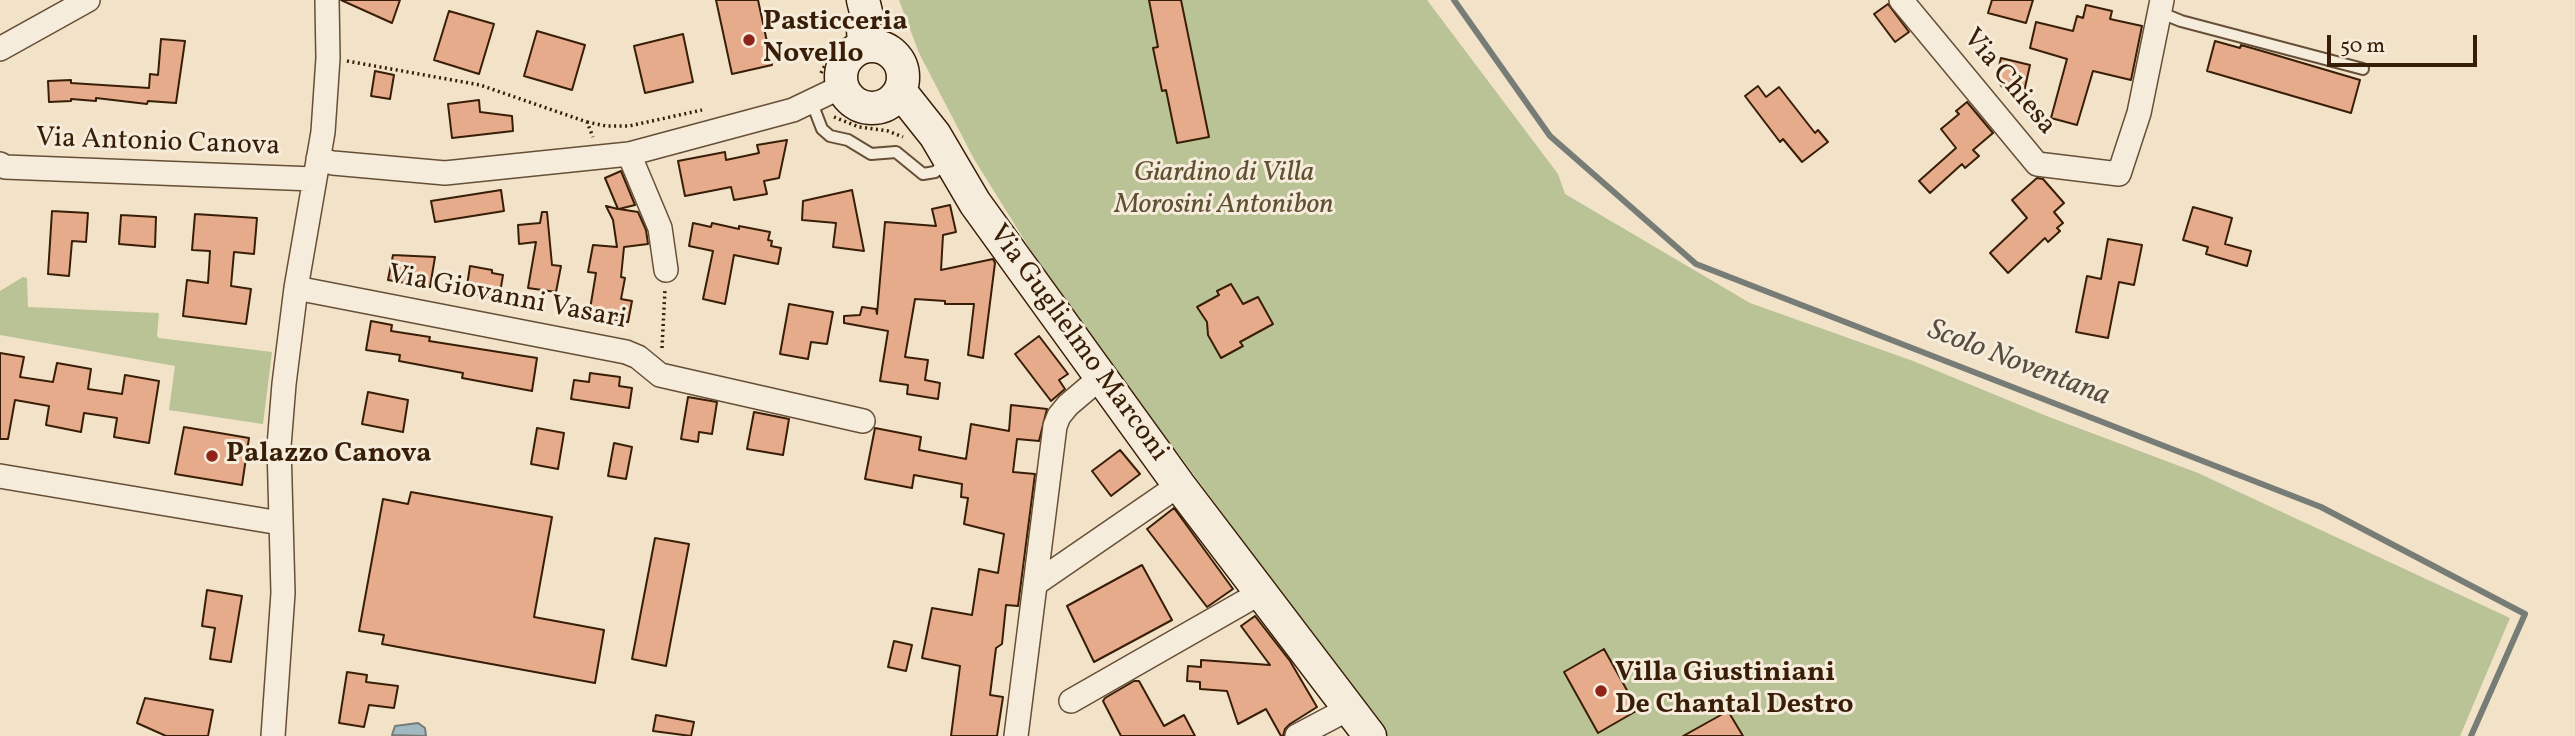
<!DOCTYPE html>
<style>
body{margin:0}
#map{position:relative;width:2575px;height:736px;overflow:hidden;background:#f1e2c8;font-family:Vollkorn,serif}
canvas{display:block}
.scale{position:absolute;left:2327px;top:35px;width:150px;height:32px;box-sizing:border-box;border:4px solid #381e06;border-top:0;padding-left:9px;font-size:21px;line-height:24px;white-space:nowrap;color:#381e06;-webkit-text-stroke:5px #f6ecdb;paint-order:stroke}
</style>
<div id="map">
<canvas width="2575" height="736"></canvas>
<div class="scale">50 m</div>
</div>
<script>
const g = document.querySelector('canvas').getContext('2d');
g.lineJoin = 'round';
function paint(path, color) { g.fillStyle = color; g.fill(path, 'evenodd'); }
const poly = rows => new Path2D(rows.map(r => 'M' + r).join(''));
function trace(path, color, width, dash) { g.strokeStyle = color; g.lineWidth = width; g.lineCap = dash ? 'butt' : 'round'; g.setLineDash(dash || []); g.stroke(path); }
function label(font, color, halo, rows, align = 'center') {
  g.font = font + ' Vollkorn,serif'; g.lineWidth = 6; g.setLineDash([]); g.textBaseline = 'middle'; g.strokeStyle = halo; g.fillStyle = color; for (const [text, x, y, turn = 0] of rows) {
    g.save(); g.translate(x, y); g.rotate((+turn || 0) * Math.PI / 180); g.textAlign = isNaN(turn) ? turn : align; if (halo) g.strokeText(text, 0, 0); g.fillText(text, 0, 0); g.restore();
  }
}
paint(poly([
 [899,0,1427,0,1558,174,1565,194,1750,303,1913,361,2049,417,2198,473,2510,618,2460,736,1387,736,1183,460,1111,368,1030,249,974,159,919,53],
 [23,277,27,278,28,307,159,313,157,336,159,338,272,352,263,424,169,410,175,366,0,335,0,291]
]), '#b9c396');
const water = poly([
 [418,723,425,728,426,736,392,735,395,726,418,723]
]);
paint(water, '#a1bac1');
trace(water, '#777c76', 2);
trace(poly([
 [1454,0,1550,136,1696,264,2321,507,2525,614,2471,736]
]), '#777c76', 6);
const building = poly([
 [341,0,400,0,392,23,341,0],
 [716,0,758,0,772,65,732,74,716,0],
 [1149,0,1181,0,1209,137,1177,143,1166,90,1162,91,1153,48,1158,47,1149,0],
 [1992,0,2033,0,2026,23,1988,13,1992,0],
 [1888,4,1909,32,1895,42,1874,14,1888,4],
 [2086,5,2112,11,2110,19,2142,26,2131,80,2093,71,2077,125,2051,118,2067,59,2030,48,2036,22,2073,31,2077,16,2083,18,2086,5],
 [449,11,494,24,479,74,434,60,449,11],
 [537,31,585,45,572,90,524,76,537,31],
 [683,34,693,82,645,93,634,46,683,34],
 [161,39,185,41,176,103,148,101,147,104,96,98,96,101,71,99,71,101,49,102,48,81,71,80,71,83,149,88,150,74,158,75,161,39],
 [2215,41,2240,48,2241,45,2262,51,2360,80,2351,113,2207,71,2215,41],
 [2001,58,2030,65,2024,92,2002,87,1996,78,2001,58],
 [375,71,394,75,390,99,371,96,375,71],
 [1758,86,1766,97,1779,87,1815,133,1818,130,1828,142,1802,162,1783,139,1780,142,1745,96,1758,86],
 [479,100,480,112,512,116,513,131,452,138,448,104,479,100],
 [1967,102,1993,133,1973,150,1979,156,1965,168,1962,164,1930,193,1919,181,1956,148,1941,129,1959,114,1956,111,1967,102],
 [787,140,779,178,764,181,767,194,734,200,731,187,685,196,678,161,725,152,726,160,759,153,757,145,787,140],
 [621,171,635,205,619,209,638,212,646,230,648,244,624,247,621,277,625,278,621,299,632,301,628,322,589,315,596,273,588,272,593,245,617,247,613,220,606,206,618,209,605,178,621,171],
 [2037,178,2043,179,2064,203,2054,212,2063,223,2057,228,2060,231,2048,242,2045,238,2008,273,1990,253,2027,218,2012,200,2037,178],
 [501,190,504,211,435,222,431,201,501,190],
 [852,190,864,251,833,247,836,223,802,220,803,201,852,190],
 [950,205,956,232,943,235,941,270,993,259,995,263,983,358,968,355,974,304,945,304,945,301,915,299,905,357,928,360,925,380,940,383,938,399,907,394,908,385,880,381,888,331,844,323,844,316,860,315,862,307,876,309,877,314,885,222,936,226,932,209,950,205],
 [2193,207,2232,218,2225,244,2251,251,2247,266,2206,254,2208,247,2183,240,2193,207],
 [52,211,88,213,86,242,72,241,69,276,48,274,52,211],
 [542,212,547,212,552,265,561,266,556,292,528,288,536,242,519,244,518,225,540,223,542,212],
 [195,214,257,218,254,254,234,252,231,286,251,289,246,324,183,316,187,280,208,283,210,251,192,250,195,214],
 [121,215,156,217,155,247,119,244,121,215],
 [693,223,711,227,712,223,739,229,739,226,770,232,768,240,772,241,771,246,781,248,778,264,734,255,725,304,703,299,713,251,689,246,693,223],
 [2108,239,2142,245,2134,285,2119,282,2108,338,2076,332,2087,276,2101,279,2108,239],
 [393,255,435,257,430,287,388,280,393,255],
 [470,266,492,270,492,273,503,275,500,293,495,292,494,298,466,293,470,266],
 [1231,284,1243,304,1258,297,1273,324,1240,342,1243,346,1221,358,1208,335,1207,322,1197,307,1219,295,1217,291,1231,284],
 [789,304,833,312,827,344,811,342,808,359,780,354,789,304],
 [371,321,392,325,391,331,430,337,429,341,537,358,532,391,462,378,463,373,399,361,400,355,366,350,371,321],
 [1039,336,1068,374,1059,380,1065,389,1051,401,1015,354,1039,336],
 [0,353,24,357,20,377,53,382,57,363,91,369,88,389,122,394,125,375,159,381,149,443,114,437,117,418,84,413,81,432,46,425,49,406,15,400,8,439,0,439,0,353],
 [590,373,620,377,619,386,632,388,629,408,571,399,574,380,589,382,590,373],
 [368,392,408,400,403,432,362,424,368,392],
 [688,397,717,402,712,434,699,432,698,442,681,439,688,397],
 [1011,405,1047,409,1039,441,1017,439,1013,472,1035,474,1018,606,1006,605,1002,644,996,648,990,695,1003,697,997,736,951,736,960,666,922,658,932,608,972,615,979,569,998,573,1004,534,964,524,968,498,961,497,962,484,914,475,912,488,865,479,875,428,921,437,919,450,966,459,971,424,1009,431,1011,405],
 [754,412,789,419,783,455,747,449,754,412],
 [184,427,249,438,242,485,175,474,184,427],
 [537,428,564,433,558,469,531,464,537,428],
 [614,443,632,447,626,479,608,476,614,443],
 [1120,450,1140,474,1111,496,1092,471,1120,450],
 [411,492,552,517,534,617,604,630,595,683,382,644,384,635,359,631,383,499,408,504,411,492],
 [1174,508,1233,589,1207,607,1147,529,1174,508],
 [655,538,689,544,666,666,632,659,655,538],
 [1142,565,1172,620,1094,662,1067,606,1142,565],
 [207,590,242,596,231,662,210,659,215,628,202,626,207,590],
 [1255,616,1290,661,1317,707,1290,724,1285,729,1283,736,1281,736,1266,709,1238,724,1227,691,1200,689,1200,682,1187,681,1188,666,1201,667,1201,660,1270,665,1241,626,1255,616],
 [894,641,912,645,906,671,888,667,894,641],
 [1604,649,1638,710,1598,733,1564,672,1604,649],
 [347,672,367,675,366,682,398,686,394,708,369,705,364,727,339,723,347,672],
 [1134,681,1139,681,1164,726,1184,715,1195,736,1121,736,1103,701,1105,698,1134,681],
 [145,698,213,710,208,736,166,736,137,723,145,698],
 [1728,711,1743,736,1683,736,1728,711],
 [656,715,694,722,691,736,653,731,656,715]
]);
paint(building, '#e6ab8b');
trace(building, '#381e06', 2);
const lane = poly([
 [2159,12,2181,21,2363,69],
 [812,103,822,129,830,136,848,140,871,154,896,152,923,174,935,172,947,161]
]);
const street = poly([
 [1901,0,2037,164,2119,174,2139,113,2162,0],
 [0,49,88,0],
 [629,154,660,228,666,270],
 [318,159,333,163,445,173,629,154,793,110,841,87],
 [0,164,5,167,314,179],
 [296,288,626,352,638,357,660,375,863,421],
 [0,476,280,523],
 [1035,584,1179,485],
 [1071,701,1260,593],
 [273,736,283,593,279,446,284,384,296,288,323,132,328,58,327,0],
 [1016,736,1055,426,1059,416,1068,405,1101,377],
 [1297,736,1348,709]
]);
const secondary = poly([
 [863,0,866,12,863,29,864,46],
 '841 77a31 31 0 1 1 62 0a31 31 0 1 1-62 0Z',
 [900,91,935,135,975,203,1179,485,1370,736]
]);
trace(lane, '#664f36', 14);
trace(street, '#664f36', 26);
trace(secondary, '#381e06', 35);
trace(poly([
 [347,61,480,85,587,122,593,137],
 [821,73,837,43],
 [834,117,859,127,888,131,903,137],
 [587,122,606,126,629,126,702,110],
 [662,348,665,289]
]), '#381e06', 3.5, [2, 3.5]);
trace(lane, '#f6ecdb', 10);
trace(street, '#f6ecdb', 23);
trace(secondary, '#f6ecdb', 32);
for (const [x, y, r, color] of [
 [749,40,7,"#8f2418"],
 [212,456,7,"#8f2418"],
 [1601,691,7,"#8f2418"]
]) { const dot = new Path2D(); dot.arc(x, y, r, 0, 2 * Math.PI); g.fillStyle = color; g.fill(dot); trace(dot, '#f6ecdb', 2.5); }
label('bold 28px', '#381e06', '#f6ecdb', [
 ["Pasticceria",763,24],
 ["Novello",763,56],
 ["Palazzo Canova",226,456],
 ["Villa Giustiniani",1615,675],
 ["De Chantal Destro",1615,707]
], 'left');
label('28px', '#381e06', '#f6ecdb', [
 ["Via Chiesa",2008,83,50],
 ["Via Antonio Canova",158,144,2],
 ["Via Giovanni Vasari",507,299,11],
 ["Via Guglielmo Marconi",1077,344,54]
]);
label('italic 28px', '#5f5031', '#f6ecdb', [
 ["Giardino di Villa",1224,175],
 ["Morosini Antonibon",1224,207]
]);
label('italic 30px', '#584d3e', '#f6ecdb', [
 ["Scolo Noventana",2018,365,21]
]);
</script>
